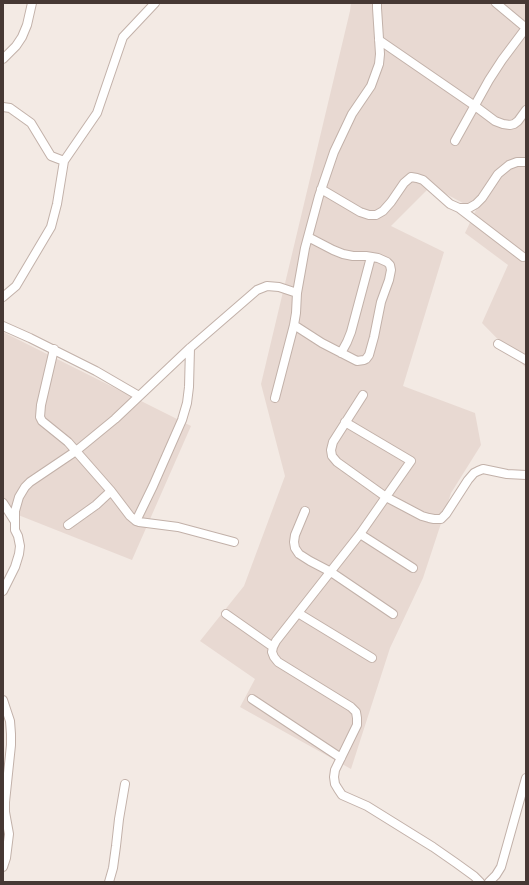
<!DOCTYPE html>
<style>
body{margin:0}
#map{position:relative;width:529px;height:885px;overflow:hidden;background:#f3eae4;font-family:Quicksand,sans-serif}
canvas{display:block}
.frame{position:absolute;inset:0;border:4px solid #463834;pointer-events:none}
</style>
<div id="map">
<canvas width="529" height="885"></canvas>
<div class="frame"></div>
</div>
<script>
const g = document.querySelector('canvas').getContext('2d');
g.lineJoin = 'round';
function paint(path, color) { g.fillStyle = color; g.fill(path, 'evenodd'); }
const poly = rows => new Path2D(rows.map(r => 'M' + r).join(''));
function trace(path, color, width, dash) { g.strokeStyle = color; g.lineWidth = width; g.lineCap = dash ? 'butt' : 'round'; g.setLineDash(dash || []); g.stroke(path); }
paint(poly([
 [351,3,526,3,526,368,482,323,508,265,465,233,476,210,431,186,391,226,444,252,403,386,475,413,481,445,451,493,423,578,390,648,351,769,240,707,255,679,200,641,244,586,285,476,261,384,350,11],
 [3,332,191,426,132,560,3,509]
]), '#e8d9d2');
const minor = poly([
 [496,3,526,28],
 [379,40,475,106,495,121,503,124,510,125,514,124,518,121,526,110],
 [3,59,16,46,22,37,27,25,32,3],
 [3,107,10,108,31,123,51,156,64,161],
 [455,141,489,80,502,60,526,28],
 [321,189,360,212,369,215,376,215,383,211,391,202,404,183,411,177,417,178,423,180,450,204,459,208,469,208,476,204,482,198,498,174,509,165,517,162,526,162],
 [459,208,523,257],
 [3,297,16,286,51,227,57,204,64,161,97,113,123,37,155,3],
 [294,325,322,343,357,361,364,360,366,359,369,355,374,337,381,302,389,280,391,270,390,265,387,262,378,258,366,256,353,256,343,254,333,250,308,237],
 [3,326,30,338,96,371,139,396],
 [498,344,526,360],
 [54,349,41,405,40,417,42,421,68,442,111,491,130,516,136,521,139,522,178,527,234,542],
 [341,353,347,342,351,332,371,257],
 [363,395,333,442,331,450,332,456,337,462,386,497,422,516,429,518,434,519,441,519,446,514,468,480,474,473,478,471,483,469,507,474,526,475],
 [275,398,294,325,296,313,297,293,305,248,319,196,334,152,352,114,371,86,379,64,380,54,377,8,377,3],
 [345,422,411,461,360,534,276,641,273,647,272,652,274,657,278,662,351,707,356,712,357,718,357,725,335,770,334,777,335,784,338,789,342,795,367,806,433,847,456,863,474,876,480,882],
 [3,503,14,520],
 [305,511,295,535,294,542,295,548,299,554,310,561,331,572,393,614],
 [136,521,153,486,182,420,187,403,189,387,190,348],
 [68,525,96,505,111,491],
 [360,534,413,568],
 [3,591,15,567,19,554,20,546,18,536,15,530,15,511,19,497,25,487,30,482,76,451,115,419,190,348,257,290,267,286,279,287,297,293],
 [298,613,372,658],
 [226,614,273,647],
 [252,699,341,758],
 [3,700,10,721,11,734,11,745,5,802,5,812,9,834,6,858,3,867],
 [109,882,113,868,116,846,119,819,125,784],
 [489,882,496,875,501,867,526,778]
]);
trace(minor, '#c2b1a9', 10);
trace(minor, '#fff', 8);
</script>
